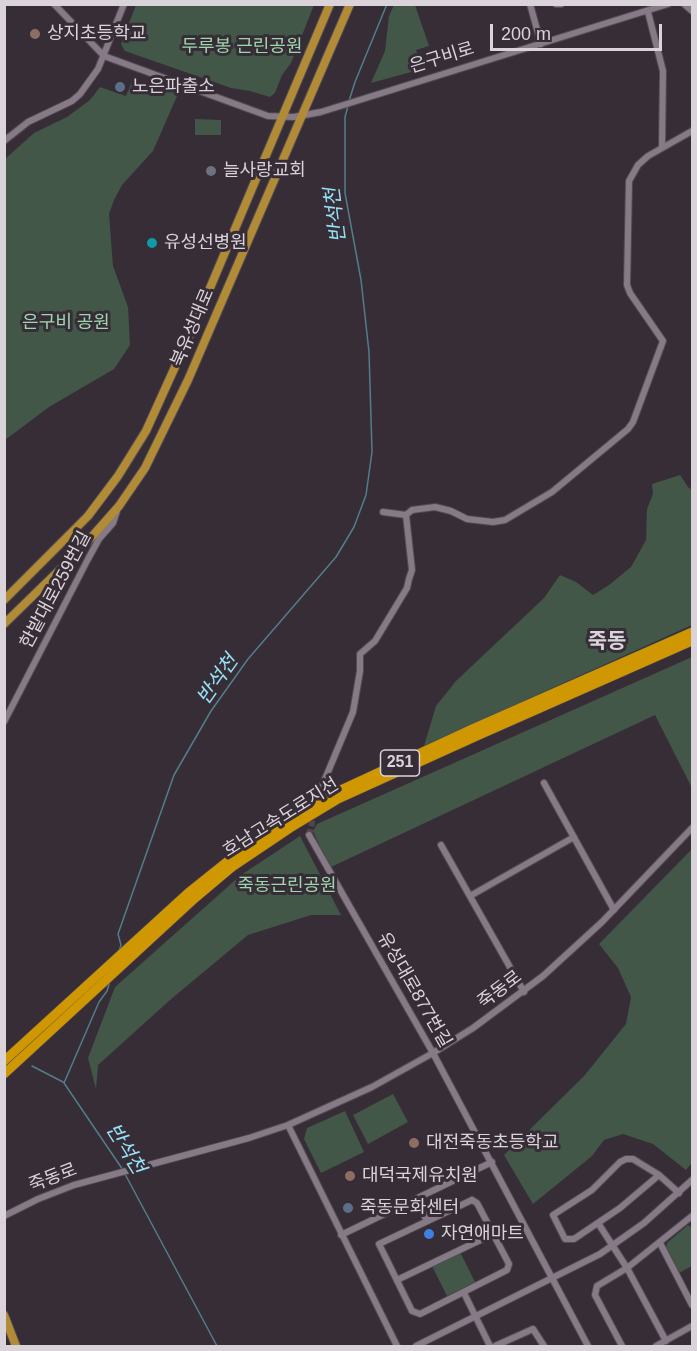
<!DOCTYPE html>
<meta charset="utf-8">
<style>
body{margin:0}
#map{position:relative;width:697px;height:1351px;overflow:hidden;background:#372d37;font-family:Arial,sans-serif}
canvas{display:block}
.frame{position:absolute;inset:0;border:6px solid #dad4da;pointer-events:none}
.scale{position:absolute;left:490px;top:24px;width:172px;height:27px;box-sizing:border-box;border:3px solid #dad4da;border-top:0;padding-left:8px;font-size:18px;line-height:21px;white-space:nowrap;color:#dad4da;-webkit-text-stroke:4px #372d37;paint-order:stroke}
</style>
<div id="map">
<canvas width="697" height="1351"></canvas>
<div class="frame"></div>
<div class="scale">200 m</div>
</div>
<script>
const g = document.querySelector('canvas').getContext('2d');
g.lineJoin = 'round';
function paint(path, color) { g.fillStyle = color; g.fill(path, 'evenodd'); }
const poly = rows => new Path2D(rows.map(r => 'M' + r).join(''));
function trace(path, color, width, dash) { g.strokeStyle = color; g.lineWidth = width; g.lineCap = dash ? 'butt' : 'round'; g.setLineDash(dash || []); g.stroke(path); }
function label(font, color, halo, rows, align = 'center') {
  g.font = font + ' Arial,"Noto Sans KR",sans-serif'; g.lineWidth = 6; g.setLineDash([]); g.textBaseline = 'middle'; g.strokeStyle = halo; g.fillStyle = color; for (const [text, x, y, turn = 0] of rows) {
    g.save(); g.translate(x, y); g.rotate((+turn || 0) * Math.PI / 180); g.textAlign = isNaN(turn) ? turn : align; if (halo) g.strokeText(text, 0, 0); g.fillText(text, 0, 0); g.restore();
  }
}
paint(poly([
 [136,5,136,4,314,5,291,63,282,75,275,93,270,97,250,91,231,88,125,51,121,44],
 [394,5,415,5,429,46,416,50,422,69,371,83,385,51,389,16],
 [132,82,146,83,172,91,177,96,153,151,122,185,114,200,109,214,113,266,128,307,130,345,114,369,49,407,5,440,5,159,34,133,67,117,90,100,100,87,126,96],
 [195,119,221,120,221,135,195,135],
 [680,475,688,487,692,490,692,625,424,746,436,706,456,681,544,598,560,575,576,582,593,595,609,585,631,567,646,540,647,509,653,494,652,484],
 [692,657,692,788,655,715,331,867,320,847,313,831,317,824],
 [300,836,341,915,311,915,248,935,170,1000,98,1065,96,1089,88,1058,115,987,241,875],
 [692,849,692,1163,686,1170,653,1144,623,1134,604,1140,592,1156,533,1204,504,1155,584,1076,626,1024,631,997,618,968,599,944],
 [393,1094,408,1122,368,1144,353,1115],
 [345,1111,364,1152,321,1173,304,1139,307,1128],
 [688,1225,692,1228,692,1266,679,1273,666,1248,667,1243],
 [460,1252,475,1282,447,1296,432,1266]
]), '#425748');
trace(poly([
 [349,101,355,82,387,4],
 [119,951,121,945,118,934,174,775,211,711,248,659,336,557,354,527,366,495,372,452,369,352,361,280,345,193,345,117,348,106],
 [110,981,107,991,99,1002,64,1083,123,1170],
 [32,1066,63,1082],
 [125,1174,217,1346]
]), '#527d8a', 1.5);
trace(poly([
 [309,835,314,814]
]), '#4f464f', 6, [6, 3]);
const minor = poly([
 [54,4,104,56,268,116,294,117,321,112,668,4],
 [530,4,541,44],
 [556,4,561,4],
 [684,4,692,11],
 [648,12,663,71,662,148],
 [4,141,28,122,72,101,80,94,98,69,124,4],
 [383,512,406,515],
 [4,722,88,559,99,539,113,523,117,511],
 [544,783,614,910],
 [320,791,353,712,360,671,360,654,375,641,407,588,409,579,412,570,406,515,412,510,435,507,451,511,467,519,493,522,505,520,552,492,628,429,633,422,663,341,630,293,627,285,629,181,638,165,648,156,692,131],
 [309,835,433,1053,588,1346],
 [441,845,524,992],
 [470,896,574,837],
 [288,1125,397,1346],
 [659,1175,620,1208,574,1239,565,1239,553,1215,592,1190,620,1162,626,1159,633,1159,659,1175,679,1193],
 [416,1199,427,1221],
 [472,1200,477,1203,509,1264,507,1270,420,1314,412,1311,379,1244,472,1200],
 [4,1216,38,1199,74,1185,249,1138,288,1125,372,1087,433,1053,473,1028,543,976,602,922,692,828],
 [598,1223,627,1268,666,1341],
 [341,1235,492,1162],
 [660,1243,692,1305],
 [397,1280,493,1234],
 [464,1293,490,1346],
 [416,1346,600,1254,644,1223,692,1180],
 [495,1346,533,1329,544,1346],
 [622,1346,595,1295,597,1286,627,1268,692,1216],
 [656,1346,692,1326]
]);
const major = poly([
 [4,600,88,516,118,476,146,431,199,314,330,4],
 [4,624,81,549,119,506,145,468,188,380,350,4],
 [4,1315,16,1346]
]);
const highway = poly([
 [4,1061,188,893,228,861,286,822,332,794,472,729,692,632],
 [4,1074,194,899,232,867,290,828,338,799,477,736,692,641]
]);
trace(minor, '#534b53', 8);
trace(major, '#534b53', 10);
trace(highway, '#534b53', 10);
trace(minor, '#857a85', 6);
trace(major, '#b18b36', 8);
trace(highway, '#cf9702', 9);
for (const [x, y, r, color] of [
 [35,34,6,"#8d6e63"],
 [120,87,6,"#5c6f8a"],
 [211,171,6,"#6b7280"],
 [152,243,6,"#0f9aa8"],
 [414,1143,6,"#8d6e63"],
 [350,1176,6,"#8d6e63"],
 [348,1208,6,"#5c6f8a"],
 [429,1234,6,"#3f7fe0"]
]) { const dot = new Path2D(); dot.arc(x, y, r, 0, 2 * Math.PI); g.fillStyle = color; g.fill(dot); trace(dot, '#372d37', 2); }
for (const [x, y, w] of [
 [400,763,39]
]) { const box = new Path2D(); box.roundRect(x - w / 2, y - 13, w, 26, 4.5); g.fillStyle = '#372d37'; g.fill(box); trace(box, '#dad4da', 1.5); }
label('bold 16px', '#dad4da', null, [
 ["251",400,763]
]);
label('18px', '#dad4da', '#372d37', [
 ["상지초등학교",47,34],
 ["노은파출소",132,87],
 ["늘사랑교회",223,171],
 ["유성선병원",164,243],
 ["대전죽동초등학교",426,1143],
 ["대덕국제유치원",362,1176],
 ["죽동문화센터",360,1208],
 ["자연애마트",441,1234]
], 'left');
label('18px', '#9ed6ae', '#372d37', [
 ["두루봉 근린공원",242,47],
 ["은구비 공원",66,323],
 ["죽동근린공원",287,886]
]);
label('18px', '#dad4da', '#372d37', [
 ["은구비로",442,58,-17],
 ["북유성대로",193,328,-67],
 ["한밭대로259번길",56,590,-62],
 ["호남고속도로지선",281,818,-32],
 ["유성대로877번길",414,990,60],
 ["죽동로",500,990,-37],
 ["죽동로",53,1178,-21]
]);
label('italic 20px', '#96e2f9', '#372d37', [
 ["반석천",336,215,-97],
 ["반석천",218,680,-55],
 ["반석천",125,1149,58]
]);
label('bold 21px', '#dad4da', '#372d37', [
 ["죽동",607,642]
]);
</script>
